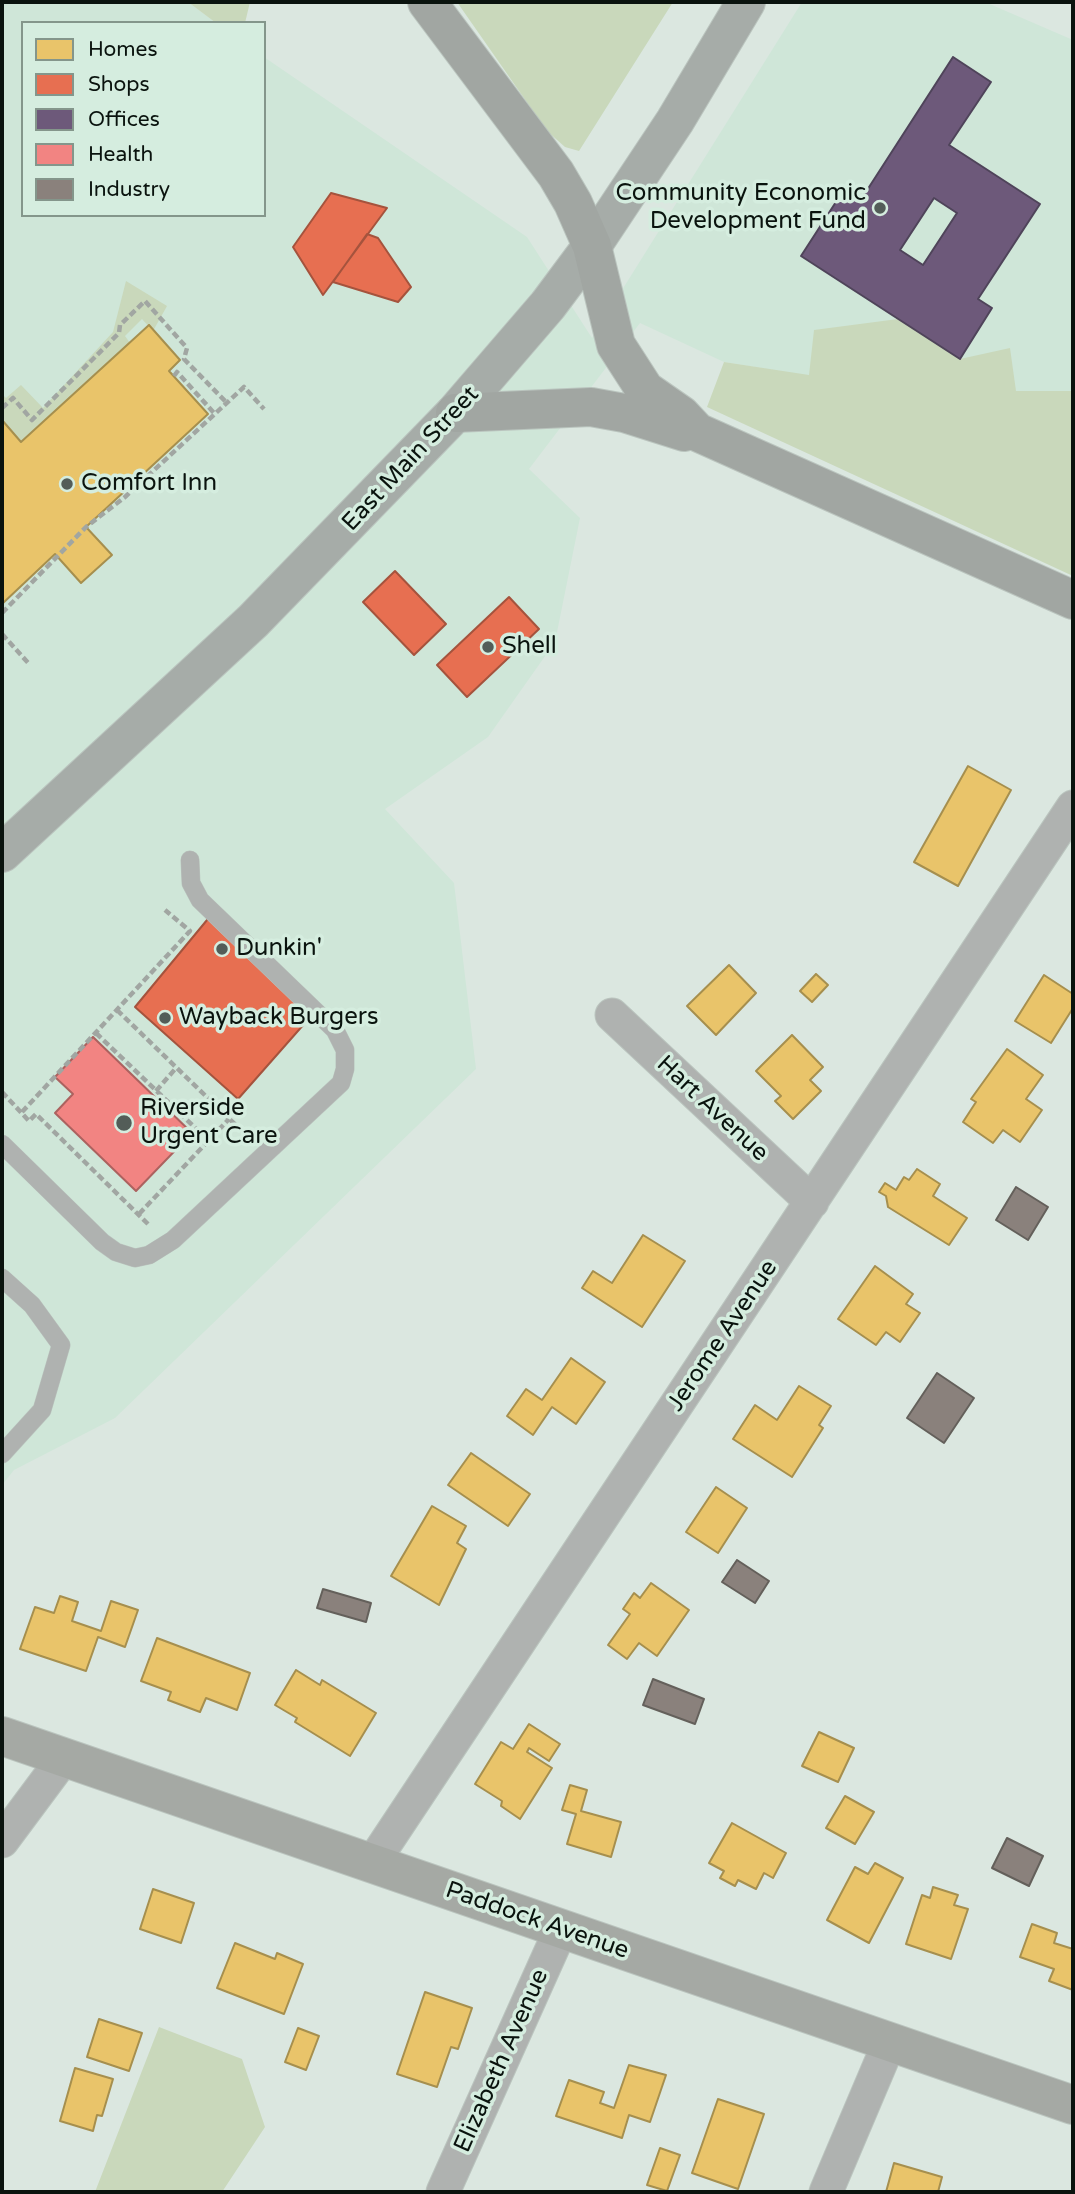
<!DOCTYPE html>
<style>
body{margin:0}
#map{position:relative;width:1075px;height:2194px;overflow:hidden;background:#dbe7e0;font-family:"Varela Round",sans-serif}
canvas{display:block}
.frame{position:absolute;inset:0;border:4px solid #0a130e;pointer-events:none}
.legend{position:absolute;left:21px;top:21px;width:245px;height:196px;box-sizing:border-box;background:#d5eddf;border:2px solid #84968b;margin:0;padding:9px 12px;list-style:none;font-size:21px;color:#0a130e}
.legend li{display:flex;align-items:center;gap:14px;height:35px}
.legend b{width:35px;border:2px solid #84968b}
</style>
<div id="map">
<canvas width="1075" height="2194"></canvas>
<div class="frame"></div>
<ul class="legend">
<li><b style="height:19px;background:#e9c46a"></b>Homes</li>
<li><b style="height:19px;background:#e76f51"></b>Shops</li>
<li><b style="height:19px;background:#6d597a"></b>Offices</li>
<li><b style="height:19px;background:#f28482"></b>Health</li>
<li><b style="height:19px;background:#8a817c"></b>Industry</li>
</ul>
</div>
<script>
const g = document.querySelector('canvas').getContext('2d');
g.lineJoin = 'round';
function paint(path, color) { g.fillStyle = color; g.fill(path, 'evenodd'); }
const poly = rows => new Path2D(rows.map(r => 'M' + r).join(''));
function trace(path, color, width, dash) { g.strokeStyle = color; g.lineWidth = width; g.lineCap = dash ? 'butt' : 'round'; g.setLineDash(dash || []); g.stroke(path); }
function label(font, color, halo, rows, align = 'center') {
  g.font = font + ' "Varela Round",sans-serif'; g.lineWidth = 7; g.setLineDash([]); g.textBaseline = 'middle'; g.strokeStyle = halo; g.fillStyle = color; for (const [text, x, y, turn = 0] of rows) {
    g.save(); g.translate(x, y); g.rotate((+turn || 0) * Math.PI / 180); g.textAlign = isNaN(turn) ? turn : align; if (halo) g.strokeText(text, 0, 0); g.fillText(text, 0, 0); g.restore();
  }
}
paint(poly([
 [2,2,188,2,216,23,23,23,23,215,264,215,264,57,527,237,592,338,802,2,985,2,1073,40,1073,391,1016,391,898,319,809,376,724,362,640,323,529,469,580,518,555,642,488,737,385,809,454,883,476,1069,115,1418,14,1470,2,1485]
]), '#cfe6d8');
paint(poly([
 [188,2,250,2,245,23,216,23],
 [457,2,673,2,579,151,565,147,547,131],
 [126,281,167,306,153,331,142,319,125,336,130,343,21,442,2,420,2,394,6,398,21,385,43,408,113,332],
 [898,319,960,359,1010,348,1016,391,1073,391,1073,576,707,407,724,362,809,375,814,330],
 [159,2027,242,2059,265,2127,222,2192,95,2192]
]), '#c9d8bb');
const homes = poly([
 [149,325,180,360,169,371,208,414,86,527,112,555,81,583,55,554,2,604,2,420,21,442,149,325],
 [968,766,1011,790,958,886,914,862,968,766],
 [729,965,756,993,716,1035,687,1006,729,965],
 [816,974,828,985,812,1002,800,991,816,974],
 [1044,975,1073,994,1073,1008,1051,1043,1015,1021,1044,975],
 [792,1035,823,1067,810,1080,821,1091,793,1119,775,1101,781,1096,756,1071,792,1035],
 [1007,1049,1043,1075,1026,1099,1042,1110,1020,1142,1003,1130,993,1143,963,1122,976,1102,971,1099,1007,1049],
 [917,1169,940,1184,933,1196,967,1218,949,1245,888,1207,886,1196,879,1192,885,1183,896,1190,904,1177,909,1180,917,1169],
 [643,1235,685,1261,642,1327,582,1288,593,1271,612,1283,643,1235],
 [875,1266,913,1294,906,1304,920,1313,900,1342,886,1332,876,1345,838,1319,875,1266],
 [571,1358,605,1382,576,1424,552,1407,533,1435,507,1416,526,1389,542,1400,571,1358],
 [799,1386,831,1406,819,1425,823,1428,792,1477,733,1439,755,1405,777,1420,799,1386],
 [471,1453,530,1494,508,1526,448,1485,471,1453],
 [716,1487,747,1508,718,1553,686,1532,716,1487],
 [432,1506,466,1526,457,1543,466,1549,439,1605,391,1576,432,1506],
 [651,1583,689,1610,657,1656,639,1643,627,1659,608,1645,630,1614,623,1609,634,1593,640,1598,651,1583],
 [60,1596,78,1602,72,1621,101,1631,111,1601,138,1610,125,1647,98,1637,86,1671,20,1649,35,1607,54,1613,60,1596],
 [157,1638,250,1673,237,1710,206,1698,200,1712,168,1700,171,1692,141,1681,157,1638],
 [296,1670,320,1685,322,1680,376,1713,350,1756,295,1722,297,1718,275,1705,296,1670],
 [529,1724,560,1744,549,1761,529,1748,527,1752,552,1768,520,1819,501,1806,502,1801,475,1784,501,1742,513,1749,529,1724],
 [819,1732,854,1748,838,1782,802,1766,819,1732],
 [570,1785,587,1790,581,1811,621,1822,611,1857,567,1844,576,1814,562,1810,570,1785],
 [845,1796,874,1812,855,1844,826,1828,845,1796],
 [732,1823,786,1853,773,1878,764,1873,756,1889,738,1880,735,1886,720,1878,724,1871,709,1863,732,1823],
 [875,1863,903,1878,869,1943,827,1920,855,1867,868,1874,875,1863],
 [933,1887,958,1895,954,1905,968,1909,951,1959,906,1944,922,1895,930,1898,933,1887],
 [153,1889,194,1903,181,1943,140,1929,153,1889],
 [1032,1924,1057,1933,1054,1943,1073,1949,1073,1990,1049,1981,1054,1969,1020,1957,1032,1924],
 [235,1943,275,1959,277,1953,303,1964,284,2014,217,1988,235,1943],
 [425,1992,472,2008,458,2049,451,2047,437,2087,397,2074,425,1992],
 [99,2019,142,2033,129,2071,87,2057,99,2019],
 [298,2028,319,2036,306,2070,285,2062,298,2028],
 [629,2065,666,2075,650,2122,629,2115,622,2138,556,2116,569,2080,604,2092,600,2103,614,2108,629,2065],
 [75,2068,113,2079,102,2116,97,2115,93,2131,60,2121,75,2068],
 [718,2099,764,2114,738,2189,692,2173,718,2099],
 [660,2148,680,2155,667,2191,647,2185,660,2148],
 [894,2163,942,2177,938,2192,886,2192,894,2163]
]);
paint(homes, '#e9c46a');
trace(homes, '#a68f4e', 2);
const shops = poly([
 [331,193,387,208,323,295,293,247,331,193],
 [367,234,378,238,411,287,398,302,333,282,367,234],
 [395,571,446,624,414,655,363,602,395,571],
 [509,597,539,629,467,697,437,665,509,597],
 [212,914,312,1015,238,1099,135,1007,212,914]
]);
paint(shops, '#e76f51');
trace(shops, '#a5533d', 2);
const offices = poly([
 [953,57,991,82,949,145,1040,204,978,299,992,308,960,359,801,256,845,188,862,198,953,57],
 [934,198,957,213,923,265,900,250,934,198]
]);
paint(offices, '#6d597a');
trace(offices, '#4f445a', 2);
const health = poly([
 [93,1037,192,1133,136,1191,55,1113,73,1094,55,1077,93,1037]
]);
paint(health, '#f28482');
trace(health, '#ac625f', 2);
const industry = poly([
 [1016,1187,1048,1207,1028,1240,996,1220,1016,1187],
 [937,1373,974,1398,944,1443,907,1418,937,1373],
 [737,1560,769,1581,755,1603,722,1582,737,1560],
 [323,1589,371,1603,366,1622,317,1608,323,1589],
 [653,1679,704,1699,695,1724,643,1705,653,1679],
 [1007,1838,1043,1856,1029,1886,992,1868,1007,1838]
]);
paint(industry, '#8a817c');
trace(industry, '#64605b', 2);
const service = poly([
 [2,1144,102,1242,116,1252,135,1258,149,1255,173,1240,341,1083,345,1069,345,1050,335,1030,200,900,191,883,190,860],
 [2,1278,32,1305,61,1345,42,1410,2,1454]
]);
const minor = poly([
 [612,1015,812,1202],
 [2,1841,63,1759],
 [371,1865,1073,807],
 [443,2192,561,1929],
 [826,2192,890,2041]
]);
const secondary = poly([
 [2,1736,1073,2105]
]);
const primary = poly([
 [2,853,253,621,455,413,548,305,592,246,675,121,746,2]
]);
const motorway = poly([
 [427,2,556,174,573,203,592,246,616,345,645,390,681,415,697,432,1073,600],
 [455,413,591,407,624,413,684,432]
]);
trace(service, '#bac4be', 19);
trace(minor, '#bac4be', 35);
trace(secondary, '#bac4be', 40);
trace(primary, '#bac4be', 40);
trace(motorway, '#bac4be', 40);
trace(poly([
 [174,376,177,372,215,414],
 [2,408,13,398,32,420,119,333,120,325,145,301,187,348,184,359,227,403],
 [2,613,86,527,125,497,244,387,264,409],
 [2,634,30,665],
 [117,1010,247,1136],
 [96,1033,209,1141],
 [156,1091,176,1068],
 [2,1092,29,1121,36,1114,150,1226],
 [22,1112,190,931,165,910],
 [139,1214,229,1119]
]), '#a1a6a2', 4.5, [7, 3.5]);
trace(service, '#afb2b0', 18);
trace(minor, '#afb2b0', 33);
trace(secondary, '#a5a9a4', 38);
trace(primary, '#a6aca8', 38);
trace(motorway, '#a1a6a2', 38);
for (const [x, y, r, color] of [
 [880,208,7,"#535d58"],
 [67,484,7,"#535d58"],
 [488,647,7,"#535d58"],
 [222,949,7,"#535d58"],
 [165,1018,7,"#535d58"],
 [124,1123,9,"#535d58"]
]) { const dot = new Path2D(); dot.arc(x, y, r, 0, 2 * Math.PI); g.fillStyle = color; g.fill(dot); trace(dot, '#d5eddf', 2.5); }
label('24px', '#0a130e', '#d5eddf', [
 ["Community Economic",866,194,"right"],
 ["Development Fund",866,222,"right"],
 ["Comfort Inn",81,484],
 ["Shell",502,647],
 ["Dunkin'",236,949],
 ["Wayback Burgers",179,1018],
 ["Riverside",140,1109],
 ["Urgent Care",140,1137]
], 'left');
label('24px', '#0a130e', '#d5eddf', [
 ["East Main Street",411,459,-47],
 ["Hart Avenue",712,1109,43],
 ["Jerome Avenue",723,1336,-56],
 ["Paddock Avenue",537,1921,19],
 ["Elizabeth Avenue",502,2061,-66]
]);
</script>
